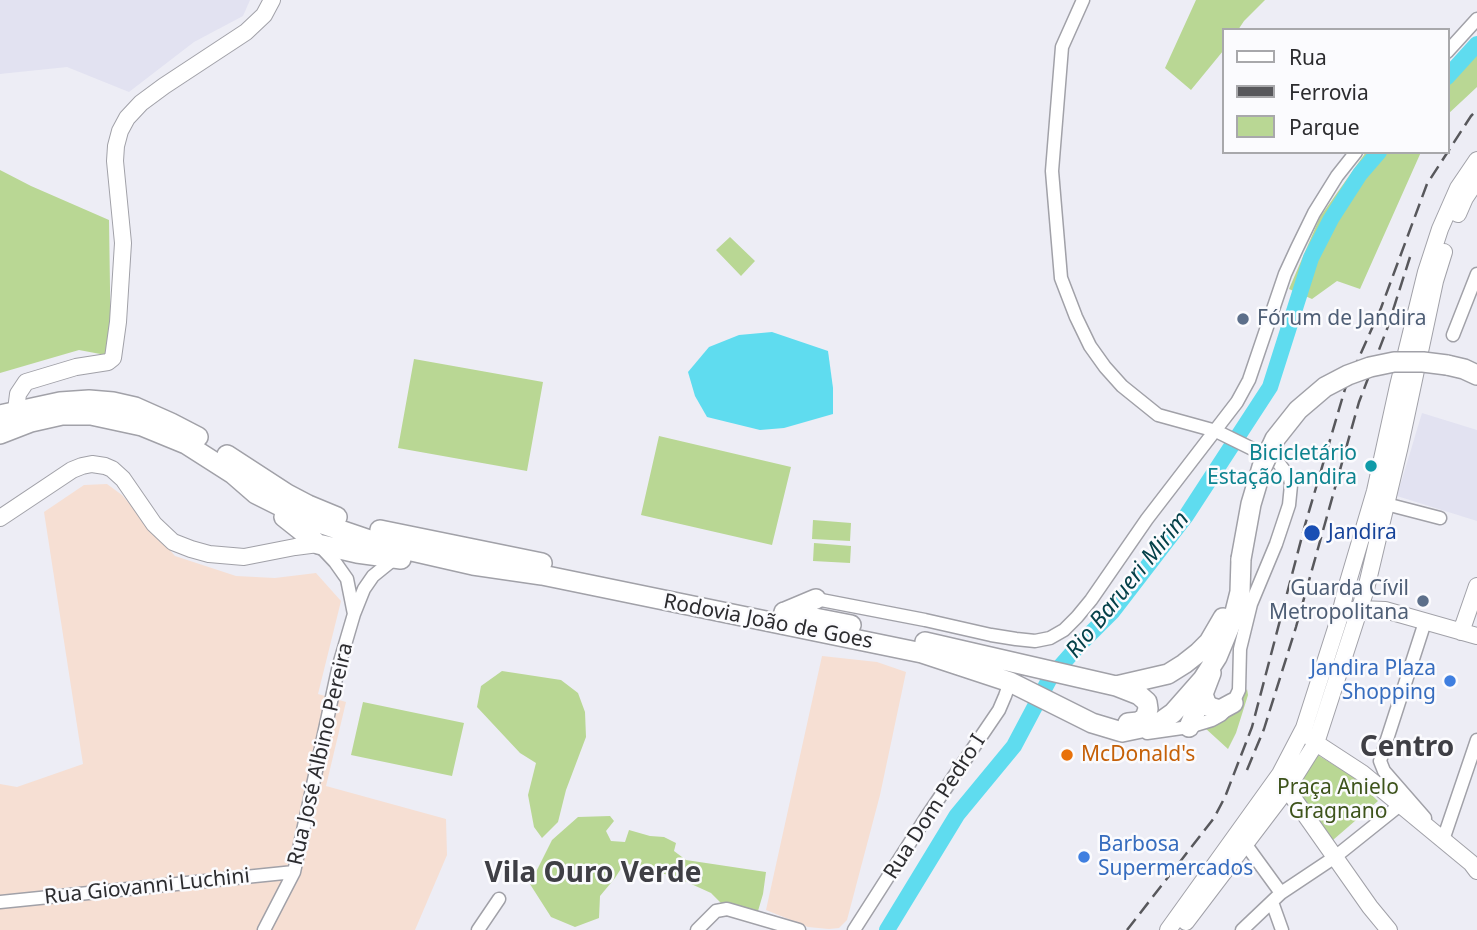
<!DOCTYPE html>
<meta charset="utf-8">
<style>
body{margin:0}
#map{position:relative;width:1477px;height:930px;overflow:hidden;background:#ededf5;font-family:"Noto Sans",sans-serif}
canvas{display:block}
.legend{position:absolute;left:1222px;top:28px;width:228px;height:126px;box-sizing:border-box;background:#fbfbfe;border:2px solid #a8a8ab;margin:0;padding:9px 12px;list-style:none;font-size:21px;color:#2c2c2f}
.legend li{display:flex;align-items:center;gap:14px;height:35px}
.legend b{width:35px;border:2px solid #a8a8ab}
</style>
<div id="map">
<canvas width="1477" height="930"></canvas>
<ul class="legend">
<li><b style="height:9px;background:#fff"></b>Rua</li>
<li><b style="height:9px;background:#58585c"></b>Ferrovia</li>
<li><b style="height:19px;background:#b9d794"></b>Parque</li>
</ul>
</div>
<script>
const g = document.querySelector('canvas').getContext('2d');
g.lineJoin = 'round';
function paint(path, color) { g.fillStyle = color; g.fill(path, 'evenodd'); }
const poly = rows => new Path2D(rows.map(r => 'M' + r).join(''));
function trace(path, color, width, dash) { g.strokeStyle = color; g.lineWidth = width; g.lineCap = dash ? 'butt' : 'round'; g.setLineDash(dash || []); g.stroke(path); }
function label(font, color, halo, rows, align = 'center') {
  g.font = font + ' "Noto Sans",sans-serif'; g.lineWidth = 5; g.setLineDash([]); g.textBaseline = 'middle'; g.strokeStyle = halo; g.fillStyle = color; for (const [text, x, y, turn = 0] of rows) {
    g.save(); g.translate(x, y); g.rotate((+turn || 0) * Math.PI / 180); g.textAlign = isNaN(turn) ? turn : align; if (halo) g.strokeText(text, 0, 0); g.fillText(text, 0, 0); g.restore();
  }
}
paint(poly([
 [0,0,250,0,243,16,194,42,129,92,67,67,0,74],
 [1422,413,1477,430,1477,521,1397,496]
]), '#e2e2f1');
paint(poly([
 [107,484,122,495,175,556,236,576,275,578,316,573,341,601,318,694,346,702,326,786,446,819,447,855,415,930,0,930,0,784,17,787,83,764,44,512,84,485],
 [822,656,877,662,906,672,880,795,847,920,839,928,829,929,808,927,766,910]
]), '#f6dfd3');
paint(poly([
 [1196,0,1265,0,1244,21,1238,30,1223,30,1223,51,1191,90,1165,68],
 [1477,38,1477,87,1447,115,1447,66],
 [1366,152,1421,152,1360,289,1337,281,1312,299,1289,289,1320,217],
 [0,170,31,186,109,220,111,356,79,350,0,373],
 [730,237,755,261,741,276,716,250],
 [414,359,543,382,527,471,398,448],
 [659,436,791,467,772,545,641,515],
 [813,520,851,523,850,541,812,539],
 [814,543,851,546,850,563,813,561],
 [502,671,561,680,578,693,585,712,586,737,566,790,558,822,542,838,534,827,528,795,536,763,520,753,477,707,481,686],
 [1247,689,1248,695,1236,733,1228,749,1205,728,1236,709],
 [363,702,464,723,452,776,351,755],
 [1316,754,1352,776,1378,801,1333,840,1293,787],
 [610,816,614,821,606,831,611,841,625,842,629,830,650,836,664,837,676,843,674,851,686,860,766,872,763,894,758,911,721,903,711,893,678,878,631,864,622,867,615,878,600,896,599,918,575,927,551,917,528,881,537,870,552,840,578,817]
]), '#b9d794');
paint(poly([
 [772,332,828,351,833,388,833,414,784,428,760,430,707,417,695,396,688,372,709,347,739,335]
]), '#5fdcef');
trace(poly([
 [1447,77,1477,44],
 [887,930,957,815,1014,746,1050,678,1080,644,1113,611,1186,516,1270,387,1311,258,1331,219,1360,174,1379,152]
]), '#5fdcef', 16);
const minor = poly([
 [1083,0,1062,47,1052,171,1061,278,1076,317,1090,346,1105,367,1122,386,1158,415,1216,431,1277,461,1290,478,1291,485,1289,505,1276,544,1251,604,1240,649,1239,690,1233,703,1221,715,1212,720,1189,727,1147,733],
 [1447,52,1477,19],
 [1453,335,1477,274],
 [1386,504,1440,518],
 [319,545,335,562,347,579,354,614],
 [816,599,925,620,991,635,1016,639,1035,641,1050,638,1064,630,1077,617,1091,600,1147,519,1237,402,1249,380,1285,274,1297,248,1314,213,1337,176,1356,152],
 [1425,622,1380,761,1384,771,1425,818],
 [1443,840,1477,740],
 [1249,849,1281,893],
 [0,902,294,872],
 [1272,902,1282,930],
 [264,930,294,872,339,665,354,614,364,589,373,576,394,559],
 [478,930,499,899],
 [697,930,716,911,727,909,799,930],
 [854,930,927,816,999,710,1005,696,1010,682],
 [1242,930,1281,893,1335,857,1400,805]
]);
const major = poly([
 [1458,214,1465,198,1477,180],
 [16,410,18,394,26,382,76,367,108,362,113,358,118,322,123,243,115,161,116,146,120,131,127,118,141,103,164,86,246,32,264,15,272,0],
 [0,518,72,470,82,466,92,464,105,466,112,469,123,479,154,524,173,542,191,549,209,554,244,557,295,547,318,544],
 [1353,610,1360,609,1385,610,1477,636],
 [1461,632,1477,586],
 [1310,737,1316,743,1362,773,1471,863,1477,871],
 [1287,789,1370,907,1389,930],
 [1186,922,1287,789,1316,743,1366,589,1399,450,1435,281,1444,252],
 [1168,930,1280,774,1304,728,1338,622,1348,582,1375,491,1398,386,1426,272,1440,229,1458,188,1477,160]
]);
const highway = poly([
 [1447,365,1464,369,1477,375],
 [0,415,60,402,89,400,113,402,135,407,171,423,198,437],
 [0,434,31,422,62,415,91,415,142,426,186,444,233,474,256,494,302,517,381,544,473,565,542,575,922,653,1010,682,1092,723,1122,732,1146,727,1159,723,1173,713,1203,679,1217,657,1234,616,1240,592,1241,559],
 [227,455,287,494,308,505,337,517],
 [284,517,318,544,357,553,401,559],
 [380,530,542,563],
 [784,612,851,625],
 [785,612,816,599],
 [925,642,1116,686,1168,674,1184,664,1198,653,1209,642,1223,618],
 [1211,673,1203,694,1206,703,1210,707,1220,710,1233,703],
 [1116,686,1139,695,1147,702,1148,709,1145,718,1138,722,1128,723],
 [1189,727,1203,694]
]);
trace(minor, '#a1a1a8', 15);
trace(major, '#a1a1a8', 18);
trace(highway, '#a1a1a8', 22);
trace(minor, '#fff', 12);
trace(major, '#fff', 16);
trace(highway, '#fff', 19);
trace(poly([
 [1247,770,1264,729,1296,627,1359,402,1387,329,1410,257],
 [1127,930,1214,818,1225,797,1252,727,1305,525,1345,389,1381,308,1427,184,1471,116,1477,110]
]), '#58585c', 2.5, [14, 7]);
const highwayBridge = poly([
 [1241,559,1251,504,1262,467,1275,439,1298,410,1325,387,1348,375,1370,367,1394,362,1423,362,1447,365]
]);
trace(highwayBridge, '#a1a1a8', 22, []);
trace(highwayBridge, '#fff', 19);
for (const [x, y, r, color] of [
 [1243,319,7,"#5c6f8a"],
 [1371,466,7,"#0f9aa8"],
 [1312,533,9,"#1a4fb4"],
 [1423,601,7,"#5c6f8a"],
 [1450,681,7,"#3f7fe0"],
 [1067,755,7,"#e8710a"],
 [1084,857,7,"#3f7fe0"]
]) { const dot = new Path2D(); dot.arc(x, y, r, 0, 2 * Math.PI); g.fillStyle = color; g.fill(dot); trace(dot, '#fbfbfe', 2.5); }
label('21px', '#4e5e75', '#fbfbfe', [
 ["Fórum de Jandira",1257,319],
 ["Guarda Cívil",1409,589,"right"],
 ["Metropolitana",1409,613,"right"]
], 'left');
label('21px', '#0d838f', '#fbfbfe', [
 ["Bicicletário",1357,454],
 ["Estação Jandira",1357,478]
], 'right');
label('21px', '#164399', '#fbfbfe', [
 ["Jandira",1328,533]
], 'left');
label('21px', '#2c2c2f', '#fbfbfe', [
 ["Rodovia João de Goes",768,622,11],
 ["Rua José Albino Pereira",321,754,-77],
 ["Rua Dom Pedro I",935,807,-57],
 ["Rua Giovanni Luchini",147,887,-6]
]);
label('21px', '#366cbe', '#fbfbfe', [
 ["Jandira Plaza",1436,669],
 ["Shopping",1436,693],
 ["Barbosa",1098,845,"left"],
 ["Supermercados",1098,869,"left"]
], 'right');
label('21px', '#c56008', '#fbfbfe', [
 ["McDonald's",1081,755]
], 'left');
label('21px', '#3d531b', '#fbfbfe', [
 ["Praça Anielo",1338,788],
 ["Gragnano",1338,812]
]);
label('italic 23px', '#044149', '#fbfbfe', [
 ["Rio Barueri Mirim",1128,585,-51]
]);
label('bold 28px', '#3f3f45', '#fbfbfe', [
 ["Centro",1407,748],
 ["Vila Ouro Verde",593,874]
]);
</script>
